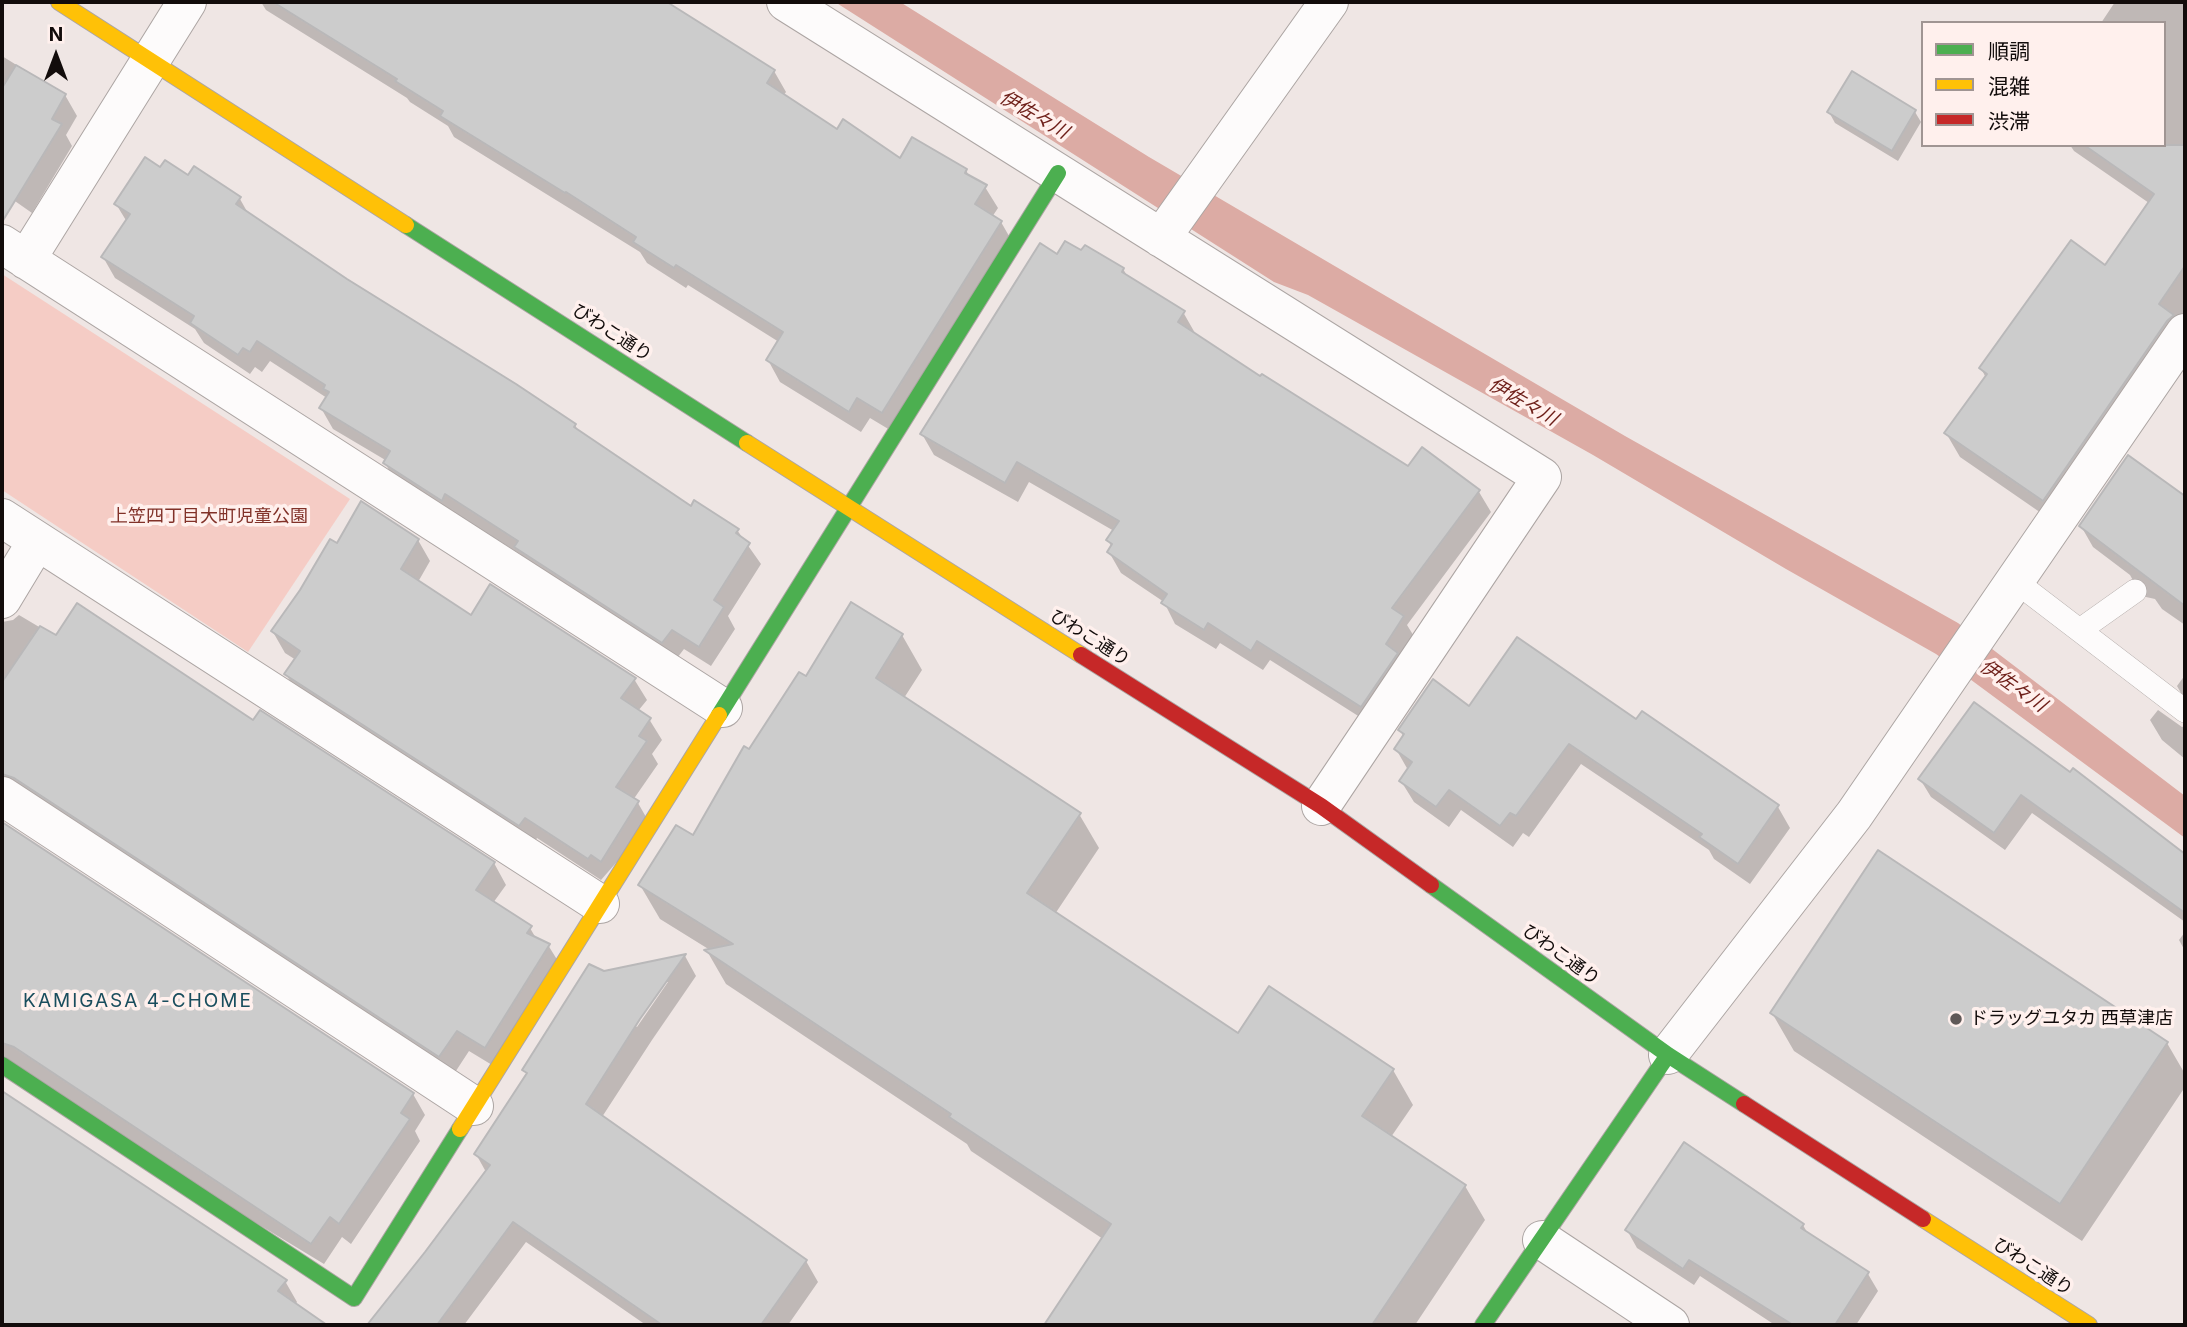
<!DOCTYPE html>
<meta charset="utf-8">
<style>
body{margin:0}
#map{position:relative;width:2187px;height:1327px;overflow:hidden;background:#efe6e4;font-family:Inter,"Noto Sans JP",sans-serif}
canvas{display:block}
.frame{position:absolute;inset:0;border:4px solid #120c0b;pointer-events:none}
.legend{position:absolute;left:1921px;top:21px;width:245px;height:126px;box-sizing:border-box;background:#fff0ed;border:2px solid #a09593;margin:0;padding:9px 12px;list-style:none;font-size:21px;color:#120c0b}
.legend li{display:flex;align-items:center;gap:14px;height:35px}
.legend b{width:35px;border:2px solid #a09593}
.north{position:absolute;left:21px;top:21px;width:70px;height:70px;-webkit-text-stroke:5px #fff0ed;paint-order:stroke;rotate:0deg;font-size:19px;font-weight:700;line-height:28px;text-align:center;color:#120c0b}
.north::after{content:'';display:block;margin:auto;width:24px;height:32px;background:#120c0b;clip-path:polygon(50% 0,100% 100%,50% 72%,0 100%)}
</style>
<div id="map">
<canvas width="2187" height="1327"></canvas>
<div class="frame"></div>
<ul class="legend">
<li><b style="height:9px;background:#4caf50"></b>順調</li>
<li><b style="height:9px;background:#ffc107"></b>混雑</li>
<li><b style="height:9px;background:#c62828"></b>渋滞</li>
</ul>
<div class="north">N</div>
</div>
<script>
const g = document.querySelector('canvas').getContext('2d');
g.lineJoin = 'round';
function paint(path, color) { g.fillStyle = color; g.fill(path, 'evenodd'); }
const poly = rows => new Path2D(rows.map(r => 'M' + r).join(''));
function trace(path, color, width, dash) { g.strokeStyle = color; g.lineWidth = width; g.lineCap = dash ? 'butt' : 'round'; g.setLineDash(dash || []); g.stroke(path); }
function label(font, color, halo, rows, align = 'center') {
  g.font = font + ' Inter,"Noto Sans JP",sans-serif'; g.lineWidth = 7; g.setLineDash([]); g.textBaseline = 'middle'; g.strokeStyle = halo; g.fillStyle = color; for (const [text, x, y, turn = 0] of rows) {
    g.save(); g.translate(x, y); g.rotate((+turn || 0) * Math.PI / 180); g.textAlign = isNaN(turn) ? turn : align; if (halo) g.strokeText(text, 0, 0); g.fillText(text, 0, 0); g.restore();
  }
}
paint(poly([
 [2,274,350,499,248,652,2,490]
]), '#f5ccc5');
paint(poly([
 [835,2,900,2,1149,157,1350,275,1625,436,1958,623,2185,796,2185,838,1936,654,1786,569,1593,455,1308,295,1274,282]
]), '#dcaba4');
paint(poly([
 [261,2,668,2,673,8,774,71,786,92,783,96,837,131,901,160,966,170,970,178,985,187,998,208,992,217,1001,222,1013,243,895,433,870,418,861,432,780,382,768,360,779,342,688,285,686,288,647,263,640,252,454,137,448,126,410,102,407,98,266,10],
 [2115,2,2185,2,2185,311,2183,314,2185,319,2057,524,1960,457,1946,433,1986,378,1981,368,2105,267,2149,203,2074,151,2070,145,2164,145,2164,23,2101,23],
 [2,56,65,95,77,116,66,135,72,146,32,213,2,192],
 [1829,112,1915,112,1921,122,1898,161,1835,123],
 [161,169,189,178,240,199,249,215,346,281,575,425,579,432,691,509,737,530,761,564,728,616,735,629,711,666,684,649,674,662,528,568,520,554,457,514,454,520,397,484,385,463,387,461,333,429,321,408,327,398,270,361,262,372,255,367,250,374,204,343,195,329,115,278,103,257,127,222,116,204],
 [1058,257,1123,269,1128,277,1183,312,1195,333,1194,335,1261,379,1408,469,1479,492,1491,512,1407,625,1415,638,1374,726,1270,660,1263,670,1220,643,1216,649,1175,624,1164,602,1121,573,1109,552,1112,548,1108,540,1114,531,1029,482,1018,502,934,455,922,434],
 [2128,457,2185,498,2185,625,2162,609,2155,599,2146,597,2140,593,2130,575,2093,547,2081,526],
 [418,540,430,561,418,582,471,617,634,679,647,700,638,711,649,719,662,740,652,754,658,764,633,800,638,803,650,824,601,880,537,838,532,846,298,695,286,674,296,660,285,653,273,632,338,546],
 [19,615,56,637,254,723,494,863,506,885,493,903,530,928,537,940,548,945,561,966,497,1068,469,1051,452,1077,2,800,2,622,13,620],
 [902,635,922,670,904,698,1079,814,1099,848,1055,914,1238,1035,1393,1070,1413,1105,1391,1137,1465,1186,1485,1220,1415,1325,1046,1325,1103,1239,971,1151,967,1144,726,984,707,951,710,950,660,919,640,885,694,838,749,751,806,679],
 [2185,675,2185,700,2177,686],
 [1975,704,2185,856,2185,922,2032,813,2005,850,1931,797,1920,779],
 [1470,709,1637,721,1778,807,1790,828,1750,884,1714,859,1709,850,1581,764,1529,837,1523,833,1513,847,1461,810,1449,827,1414,802,1401,781,1408,770,1396,749,1404,738,1400,730],
 [2158,710,2182,727,2185,726,2185,759,2162,740,2150,720],
 [2,824,413,1094,425,1115,415,1131,420,1141,351,1244,342,1237,324,1264,2,1069],
 [2185,932,2185,951,2179,940],
 [685,956,696,976,652,1040,602,1117,806,1261,818,1282,788,1325,646,1325,526,1242,464,1325,370,1325,427,1253,486,1172,476,1154,528,1076,524,1070,604,973],
 [664,982,668,982,637,1027,634,1025],
 [1772,1013,2167,1043,2185,1074,2185,1087,2082,1241,1794,1051],
 [2,1093,285,1281,297,1302,295,1305,323,1325,2,1325],
 [1803,1225,1808,1234,1868,1274,1878,1291,1856,1325,1775,1325,1700,1276,1694,1285,1637,1248,1627,1230]
]), '#0003');
const building = poly([
 [273,2,667,2,775,70,767,83,837,129,843,119,900,158,912,137,967,169,965,173,987,185,975,204,1002,221,882,413,857,398,849,412,766,360,783,332,676,265,674,268,633,242,636,237,566,192,565,193,440,116,443,111,395,81,397,79,273,2],
 [16,65,66,94,52,119,62,124,2,222,2,88,16,65],
 [1852,71,1916,110,1892,151,1827,112,1852,71],
 [2084,145,2185,145,2185,266,2159,304,2174,315,2167,321,2043,501,1944,433,1987,374,1979,368,2071,240,2105,265,2154,194,2084,145],
 [145,157,160,167,165,160,188,175,194,166,241,197,236,204,347,279,516,384,576,424,574,427,691,506,694,500,739,529,736,533,750,543,714,600,724,607,699,647,672,630,662,643,514,547,518,541,445,494,442,501,383,463,390,451,319,408,329,392,323,389,325,385,257,341,250,352,243,348,238,355,190,323,194,316,101,257,130,214,114,204,145,157],
 [1065,241,1081,250,1085,245,1124,268,1122,272,1185,311,1178,322,1260,376,1262,374,1408,466,1422,447,1480,490,1392,608,1404,616,1386,644,1398,653,1361,707,1257,641,1251,651,1208,623,1204,630,1161,603,1167,594,1107,552,1112,544,1106,540,1119,521,1017,462,1005,483,920,434,1040,243,1057,254,1065,241],
 [2128,455,2185,496,2185,606,2079,526,2128,455],
 [361,501,419,539,401,569,471,615,490,584,636,678,621,698,651,718,639,736,647,741,616,787,639,801,601,862,591,855,588,859,525,818,519,826,284,674,300,651,271,631,300,590,330,539,337,543,361,501],
 [851,602,903,634,876,678,1081,813,1027,893,1238,1033,1269,986,1394,1069,1362,1116,1466,1185,1372,1325,1044,1325,1111,1224,949,1117,951,1114,704,950,733,944,638,885,676,825,693,835,744,746,749,749,799,672,806,676,851,602],
 [77,603,253,720,260,710,495,862,476,890,532,926,527,933,550,944,485,1048,457,1031,439,1057,14,778,2,774,2,682,40,626,56,635,77,603],
 [1517,637,1636,719,1642,711,1779,805,1738,864,1699,837,1702,834,1569,744,1516,816,1510,813,1500,826,1449,790,1436,807,1399,781,1412,762,1394,749,1404,734,1398,730,1433,679,1469,706,1517,637],
 [1974,702,2070,772,2073,768,2185,854,2185,913,2021,795,1994,833,1918,779,1974,702],
 [2,822,414,1093,401,1113,410,1119,339,1224,330,1217,311,1244,14,1047,2,1043,2,822],
 [1878,850,2168,1042,2060,1204,1770,1013,1878,850],
 [686,954,640,1019,586,1104,807,1260,761,1325,662,1325,513,1222,437,1325,367,1325,425,1252,490,1165,474,1154,527,1073,522,1070,589,964,604,971,686,954],
 [2,1091,287,1280,278,1291,327,1325,2,1325,2,1091],
 [1684,1142,1804,1224,1801,1228,1869,1272,1835,1325,1793,1325,1689,1260,1683,1269,1625,1230,1684,1142]
]);
paint(building, '#ccc');
trace(building, '#b9b8b9', 2);
const lane = poly([
 [2015,581,2185,711],
 [2080,630,2135,591]
]);
const street = poly([
 [786,2,1542,477,1321,806],
 [1161,238,1329,2],
 [2,244,723,708],
 [26,260,187,2],
 [2,518,600,904],
 [2,599,37,541],
 [2,796,474,1106],
 [1668,1055,1854,815,2185,333],
 [1542,1240,1670,1325]
]);
const fast = poly([
 [406,225,747,443],
 [719,715,1058,173],
 [1431,885,1668,1055,1744,1104],
 [2,1065,354,1298,460,1129],
 [1483,1325,1668,1055]
]);
const slow = poly([
 [59,2,406,225],
 [747,443,1081,655],
 [460,1129,719,715],
 [1923,1219,2089,1325]
]);
const jam = poly([
 [1081,655,1321,806,1431,885],
 [1744,1104,1923,1219]
]);
trace(lane, '#aca5a3', 24);
trace(street, '#aca5a3', 40);
trace(fast, '#aca5a3', 18);
trace(slow, '#aca5a3', 18);
trace(jam, '#aca5a3', 18);
trace(lane, '#fdfbfb', 23);
trace(street, '#fdfbfb', 38);
trace(fast, '#4caf50', 16);
trace(slow, '#ffc107', 16);
trace(jam, '#c62828', 16);
for (const [x, y, r, color] of [
 [1956,1019,7,"#5f5857"]
]) { const dot = new Path2D(); dot.arc(x, y, r, 0, 2 * Math.PI); g.fillStyle = color; g.fill(dot); trace(dot, '#fff0ed', 2.5); }
label('18px', '#120c0b', '#fff0ed', [
 ["びわこ通り",612,333,33],
 ["びわこ通り",1090,638,32],
 ["びわこ通り",1561,955,36],
 ["びわこ通り",2033,1267,33]
]);
label('18px', '#813128', '#fff0ed', [
 ["上笠四丁目大町児童公園",209,517]
]);
label('18px', '#120c0b', '#fff0ed', [
 ["ドラッグユタカ 西草津店",1970,1019]
], 'left');
label('italic 19px', '#6e1f19', '#fff0ed', [
 ["伊佐々川",1034,115,30],
 ["伊佐々川",1523,402,30],
 ["伊佐々川",2013,686,35]
]);
g.letterSpacing = '2px';
label('19px', '#194d5d', '#fff0ed', [
 ["KAMIGASA 4-CHOME",138,1001]
]);
g.letterSpacing = '0px';
</script>
